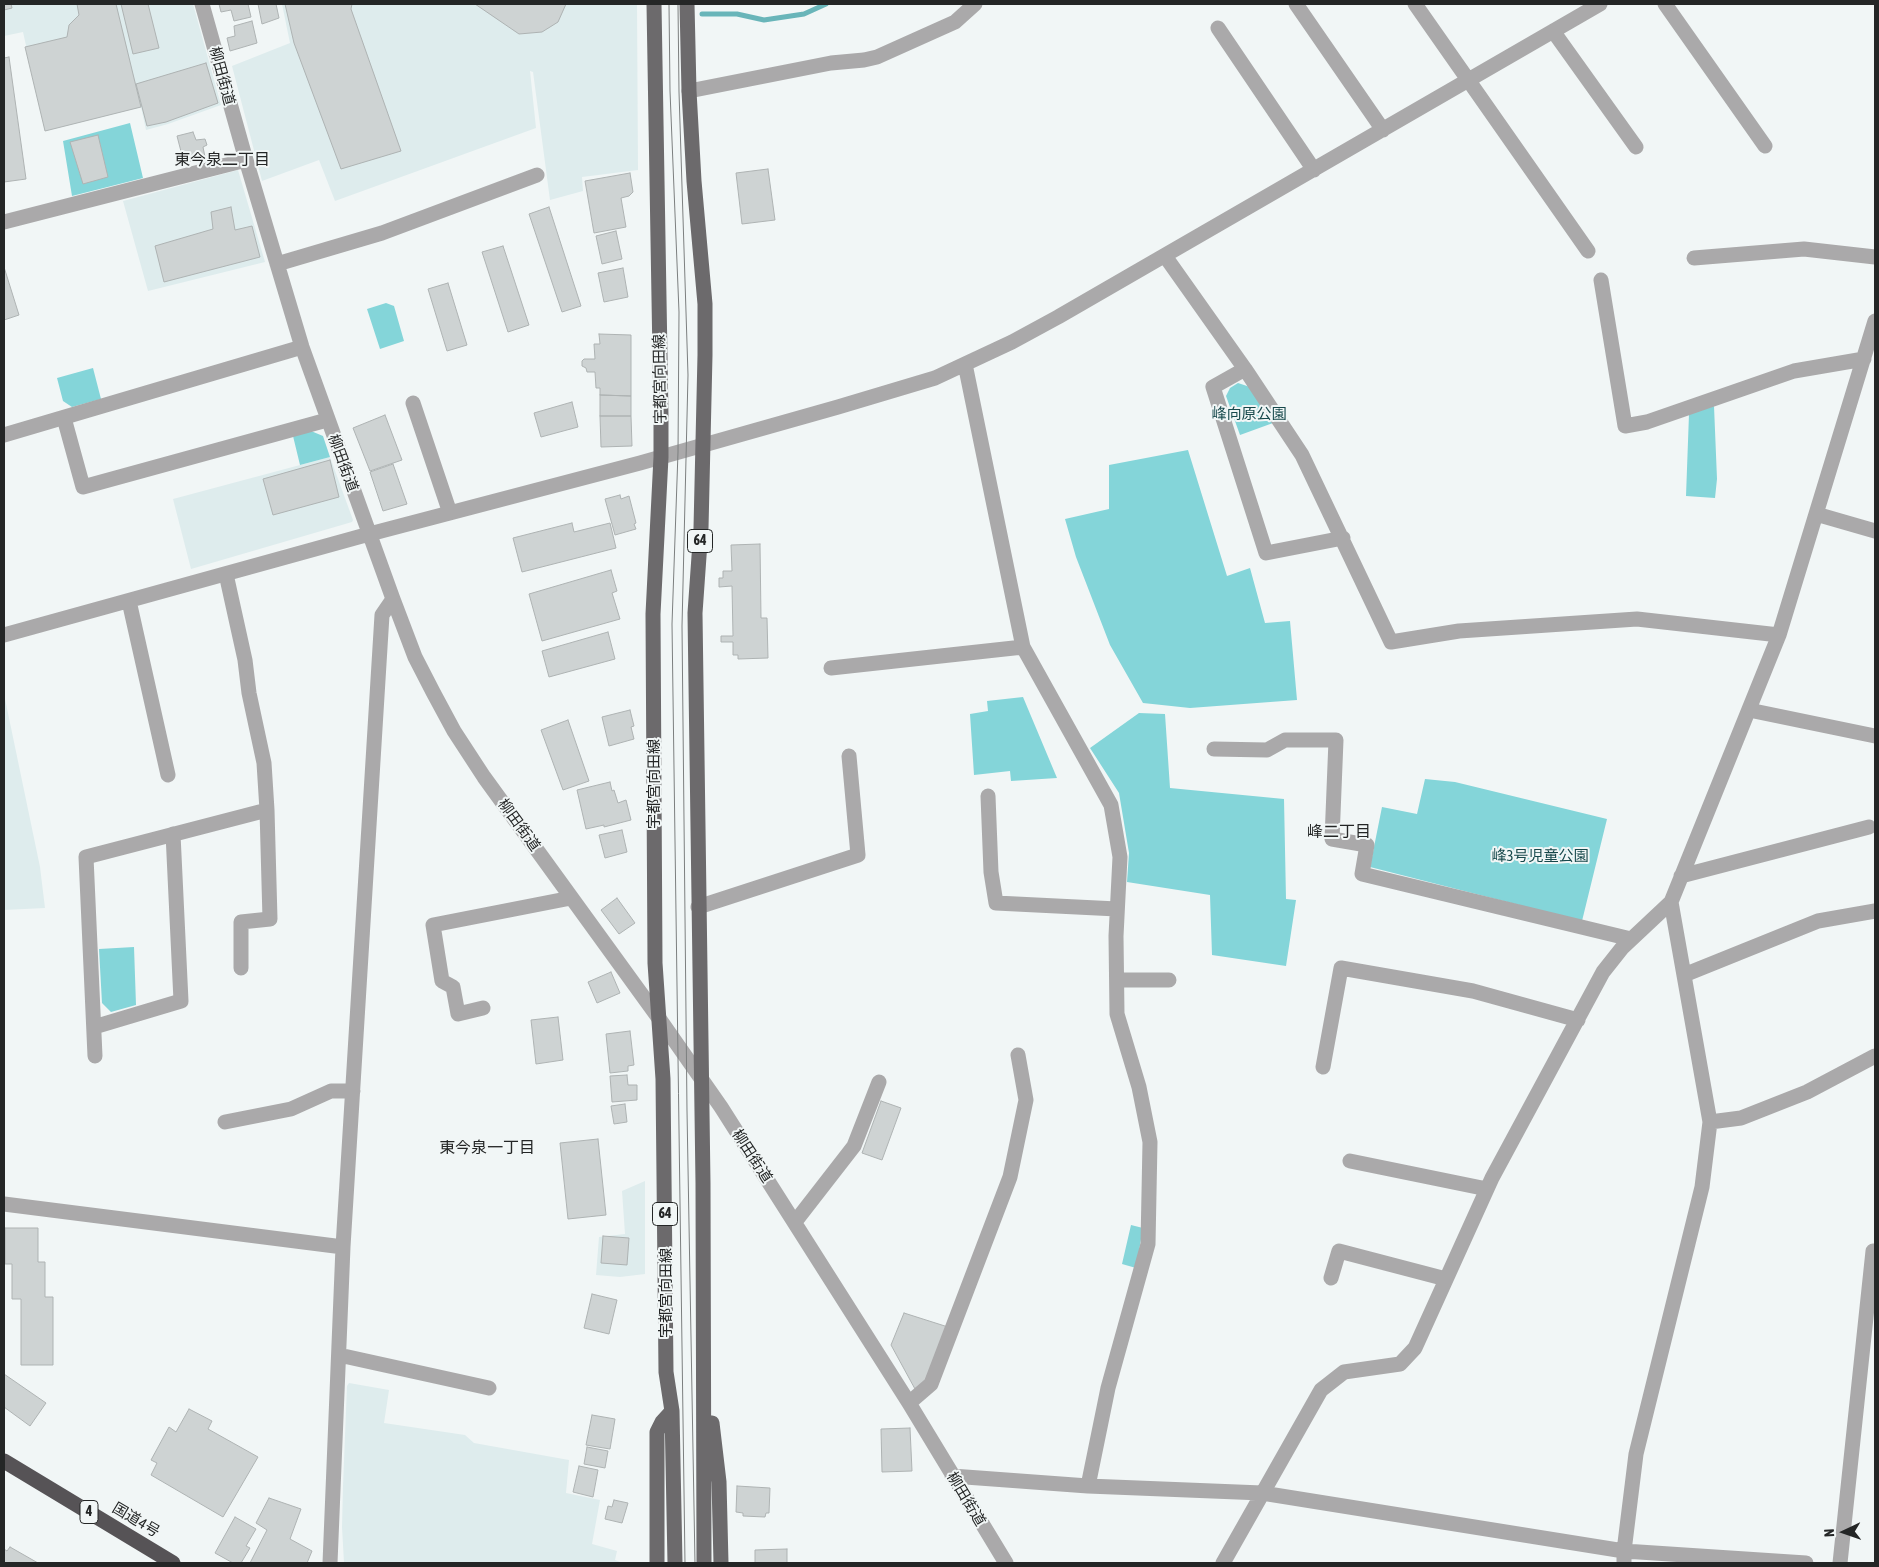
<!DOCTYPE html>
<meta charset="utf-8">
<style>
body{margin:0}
#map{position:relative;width:1879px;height:1567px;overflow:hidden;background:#f1f6f6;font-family:"Asap Condensed",sans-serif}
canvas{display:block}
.frame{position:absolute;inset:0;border:5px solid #242626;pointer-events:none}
.north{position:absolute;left:1819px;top:1507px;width:50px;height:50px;-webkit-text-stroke:4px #f1f6f6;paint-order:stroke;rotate:267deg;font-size:14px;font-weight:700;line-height:20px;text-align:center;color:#242626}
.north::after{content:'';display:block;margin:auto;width:18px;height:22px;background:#242626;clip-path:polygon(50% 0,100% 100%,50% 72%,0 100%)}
</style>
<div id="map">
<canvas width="1879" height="1567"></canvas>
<div class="frame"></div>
<div class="north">N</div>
</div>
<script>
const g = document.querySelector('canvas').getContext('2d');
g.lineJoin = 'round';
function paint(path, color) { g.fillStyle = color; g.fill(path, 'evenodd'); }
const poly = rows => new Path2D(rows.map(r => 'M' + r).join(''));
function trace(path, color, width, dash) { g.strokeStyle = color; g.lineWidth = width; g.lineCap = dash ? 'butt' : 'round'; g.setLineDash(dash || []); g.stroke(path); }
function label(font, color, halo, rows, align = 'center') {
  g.font = font + ' "Asap Condensed","Noto Sans JP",sans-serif'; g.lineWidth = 4; g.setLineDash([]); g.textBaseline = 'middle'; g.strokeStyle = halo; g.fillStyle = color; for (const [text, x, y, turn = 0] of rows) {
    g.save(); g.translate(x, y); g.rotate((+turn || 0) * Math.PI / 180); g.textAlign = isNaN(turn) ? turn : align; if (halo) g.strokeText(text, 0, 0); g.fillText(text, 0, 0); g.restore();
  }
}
paint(poly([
 [4,4,193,4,221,105,168,124,146,130,141,107,45,131,23,32,4,36],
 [282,4,637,4,638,170,582,177,583,191,550,200,533,72,530,71,536,128,335,201,319,160,262,181,232,66,290,43],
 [238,170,265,262,148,291,123,201],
 [330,457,353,520,352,522,191,569,173,499],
 [4,694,40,867,45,908,4,910],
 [645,1181,645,1274,620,1277,596,1275,599,1237,625,1234,622,1191],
 [349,1383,389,1390,384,1423,465,1435,474,1443,569,1460,566,1493,600,1500,592,1544,617,1551,615,1560,623,1563,344,1563,342,1527,343,1486,347,1386]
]), '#deeced');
paint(poly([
 [130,123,143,178,72,196,63,141],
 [386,303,394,306,404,341,380,349,367,309],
 [93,368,101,399,72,407,63,401,57,378],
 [1238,383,1250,387,1273,423,1240,435,1226,396,1230,388],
 [1714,406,1717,479,1715,498,1686,496,1689,414],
 [311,431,323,436,330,457,300,465,293,436],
 [1188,450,1227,576,1250,568,1265,623,1290,621,1297,700,1190,708,1143,703,1110,645,1076,557,1065,519,1109,509,1109,465],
 [1023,697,1057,778,1011,781,1010,771,974,775,970,714,988,711,987,701],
 [1139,713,1165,714,1170,788,1284,799,1286,899,1296,900,1286,966,1212,955,1210,895,1127,882,1129,853,1119,793,1090,748],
 [1425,779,1455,782,1607,819,1582,921,1370,867,1382,807,1417,814],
 [134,947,136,1005,111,1012,102,1003,99,949],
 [1131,1225,1143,1228,1136,1268,1122,1264]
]), '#84d5d9');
trace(poly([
 [702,14,737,14,764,20,804,14,826,4]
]), '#69b5b9', 5);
const building = poly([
 [4,4,11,4,12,8,4,10,4,4],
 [77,4,116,4,141,107,45,131,25,47,67,37,69,25,79,15,77,4],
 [121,4,148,4,159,48,133,54,121,4],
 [219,4,248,4,251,17,234,21,231,10,221,12,219,4],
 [258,4,276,4,279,18,262,24,258,4],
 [285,4,352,4,351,9,401,151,341,169,294,43,285,4],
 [475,4,566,4,558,22,542,32,519,34,475,4],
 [252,21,257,43,230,51,227,38,235,36,234,26,252,21],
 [9,57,26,179,4,182,4,58,9,57],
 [206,63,218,103,166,122,147,126,136,84,206,63],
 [193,132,196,140,205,139,207,145,203,147,205,157,184,163,177,136,193,132],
 [98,135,108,177,83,184,70,142,98,135],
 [768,169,775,220,742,224,736,173,768,169],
 [630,173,633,192,629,196,621,198,626,227,594,233,585,181,630,173],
 [231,207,235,230,252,226,260,257,164,282,155,246,213,229,211,212,231,207],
 [549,207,581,306,562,312,529,214,549,207],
 [616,231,622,259,602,264,596,236,616,231],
 [503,246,529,325,508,332,482,252,503,246],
 [4,267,19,315,4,320,4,267],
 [623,268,628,297,604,302,598,273,623,268],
 [448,283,467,345,447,351,428,289,448,283],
 [599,334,631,335,631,396,600,395,600,388,596,388,595,372,587,372,586,368,582,366,582,361,584,359,595,359,594,344,600,344,599,334],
 [600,395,631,396,631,416,600,416,600,395],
 [572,402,578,427,541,437,534,413,572,402],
 [385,415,402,460,370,471,353,428,385,415],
 [600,416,631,416,632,446,601,447,600,416],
 [330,460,339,497,273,515,263,479,330,460],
 [393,464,407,504,383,511,370,472,393,464],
 [620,495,621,499,629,496,636,523,634,524,636,529,615,535,605,499,620,495],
 [572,523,574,532,610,523,616,548,522,572,513,538,572,523],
 [760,544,761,618,767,618,768,658,738,659,738,655,733,655,733,642,721,642,721,636,733,636,732,586,719,587,719,578,723,578,723,571,732,571,731,545,760,544],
 [611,570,617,591,612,593,620,619,542,641,529,594,611,570],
 [608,632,615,659,549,677,542,651,608,632],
 [630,710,634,726,631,727,634,739,609,746,602,717,630,710],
 [568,720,589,781,563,790,541,730,568,720],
 [610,782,612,791,614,790,618,803,626,800,631,820,604,827,604,825,586,829,577,790,610,782],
 [622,830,627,852,605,858,599,835,622,830],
 [617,898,635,923,619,934,601,910,617,898],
 [611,972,620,993,597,1003,588,982,611,972],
 [558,1017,563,1060,536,1064,531,1020,558,1017],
 [630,1031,634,1065,628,1066,628,1071,610,1073,606,1034,630,1031],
 [627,1075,628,1085,637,1085,637,1100,612,1102,610,1076,627,1075],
 [881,1101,901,1108,882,1160,862,1153,881,1101],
 [625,1104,627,1122,614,1124,611,1106,625,1104],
 [598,1139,606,1215,568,1219,560,1143,598,1139],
 [5,1228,38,1228,38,1262,45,1262,45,1297,53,1297,53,1365,21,1365,21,1299,12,1299,12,1264,5,1264,5,1228],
 [603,1236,629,1238,627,1265,601,1263,603,1236],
 [592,1294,617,1300,609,1334,584,1328,592,1294],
 [904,1313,948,1327,925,1381,915,1389,891,1345,904,1313],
 [4,1374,46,1403,30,1426,4,1407,4,1374],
 [189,1409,212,1421,208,1429,258,1457,223,1517,151,1475,157,1463,151,1460,169,1427,176,1432,189,1409],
 [592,1415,615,1419,610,1449,586,1445,592,1415],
 [910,1428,912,1471,882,1472,881,1429,910,1428],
 [587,1447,608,1451,605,1468,584,1464,587,1447],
 [579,1466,598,1470,593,1497,573,1492,579,1466],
 [737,1486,770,1488,769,1513,766,1513,765,1517,743,1516,743,1513,736,1512,737,1486],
 [269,1498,301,1509,290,1539,312,1551,307,1563,250,1563,267,1530,256,1523,269,1498],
 [614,1500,628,1503,622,1523,605,1519,608,1506,612,1507,614,1500],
 [235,1517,256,1529,246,1546,250,1548,241,1563,233,1563,215,1553,235,1517],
 [10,1547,38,1563,4,1563,4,1549,7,1551,10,1547],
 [787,1549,787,1563,755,1563,755,1550,787,1549]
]);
paint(building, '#ced3d3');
trace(building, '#aeb3b3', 1);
trace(poly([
 [202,4,246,160,302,347,393,599,415,657,433,692,454,731,484,777,658,1017,721,1107,909,1403,1006,1563],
 [1296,4,1383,130],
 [1415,4,1588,251],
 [1665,4,1765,146],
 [1218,28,1314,170],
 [1553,31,1636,147],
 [689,91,831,63,864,60,877,57,955,22,975,4],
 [4,222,246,160],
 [1165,256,1245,369,1302,455,1391,642,1459,631,1637,619,1779,635],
 [1694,258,1804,249,1875,257],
 [277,264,382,233,537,175],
 [1601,280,1625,426,1647,422,1794,371,1864,359],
 [965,364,1023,647,1111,805,1120,857,1116,936,1117,1014,1139,1087,1150,1142,1148,1244,1108,1388,1088,1486],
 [1245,369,1213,387,1266,553,1343,538],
 [413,403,450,513],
 [64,418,83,487,327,420],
 [4,435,302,347],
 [1816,514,1875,531],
 [226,574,245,660,249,693,264,763,267,810,270,919,241,922,241,968],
 [129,601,168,775],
 [4,635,362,536,640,463,838,407,935,378,1012,342,1058,317,1600,4],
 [831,668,1023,647],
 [1749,710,1875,736],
 [1214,749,1267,750,1285,740,1336,740,1332,839,1367,845,1362,874,1631,939],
 [988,796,991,872,996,903,1117,909],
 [1681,876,1869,827],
 [698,907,858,855,849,756],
 [1684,975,1818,921,1875,911],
 [1117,980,1169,980],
 [483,1008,458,1014,453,987,442,981,433,925,571,898],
 [94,1027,181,1001,173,834],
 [95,1056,86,857,267,810],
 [1323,1067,1341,968,1473,991,1578,1020],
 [225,1122,291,1109,331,1091,353,1091],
 [1710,1122,1741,1118,1807,1092,1875,1056],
 [1350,1161,1487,1189],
 [4,1204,343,1247],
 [795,1222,854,1146,879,1082],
 [1331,1278,1339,1251,1446,1279],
 [339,1355,489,1388],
 [909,1403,931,1384,1010,1177,1026,1100,1018,1055],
 [952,1476,1088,1486,1262,1493,1624,1551,1806,1563],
 [330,1563,343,1247,382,615,393,599],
 [1223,1563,1321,1390,1344,1372,1400,1364,1415,1348,1492,1178,1603,972,1622,948,1671,902],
 [1624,1563,1624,1551,1636,1454,1702,1187,1710,1122,1671,902,1779,635,1875,321],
 [1840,1563,1873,1251,1875,1251]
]), '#aaa9aa', 15);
trace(poly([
 [654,4,661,416,661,457,653,614,655,963,663,1079,666,1372,672,1411,675,1563],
 [687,4,689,91,694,181,705,304,705,355,701,528,695,613,703,1183,704,1563],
 [712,1423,719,1482,721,1563],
 [657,1563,657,1432,662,1422,672,1411]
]), '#6c6a6c', 15);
trace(poly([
 [4,1461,173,1563]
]), '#565356', 15);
trace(poly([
 [669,4,670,91,679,312,678,452,672,624,685,1563],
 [678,4,679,92,688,375,682,626,687,1111,695,1563]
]), '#7c7f7f', 1);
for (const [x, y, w] of [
 [700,541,25],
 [665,1214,25],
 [89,1512,18]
]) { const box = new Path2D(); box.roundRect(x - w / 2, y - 11.5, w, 23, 4); g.fillStyle = '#f1f6f6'; g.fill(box); trace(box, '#242626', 1); }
label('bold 14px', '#242626', null, [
 ["64",700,541],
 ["64",665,1214],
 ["4",89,1512]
]);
label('15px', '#242626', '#f1f6f6', [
 ["柳田街道",222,76,75],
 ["宇都宮向田線",660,379,-91],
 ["柳田街道",343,463,70],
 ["宇都宮向田線",654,784,-90],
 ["柳田街道",519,825,54],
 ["柳田街道",752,1156,57],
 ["宇都宮向田線",666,1293,-90],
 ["柳田街道",966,1499,59],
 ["国道4号",136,1520,31]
]);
label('15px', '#16484b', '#f1f6f6', [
 ["峰向原公園",1249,414],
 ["峰3号児童公園",1540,856]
]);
label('16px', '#242626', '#f1f6f6', [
 ["東今泉二丁目",222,160],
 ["峰二丁目",1339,832],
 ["東今泉一丁目",487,1148]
]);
</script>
